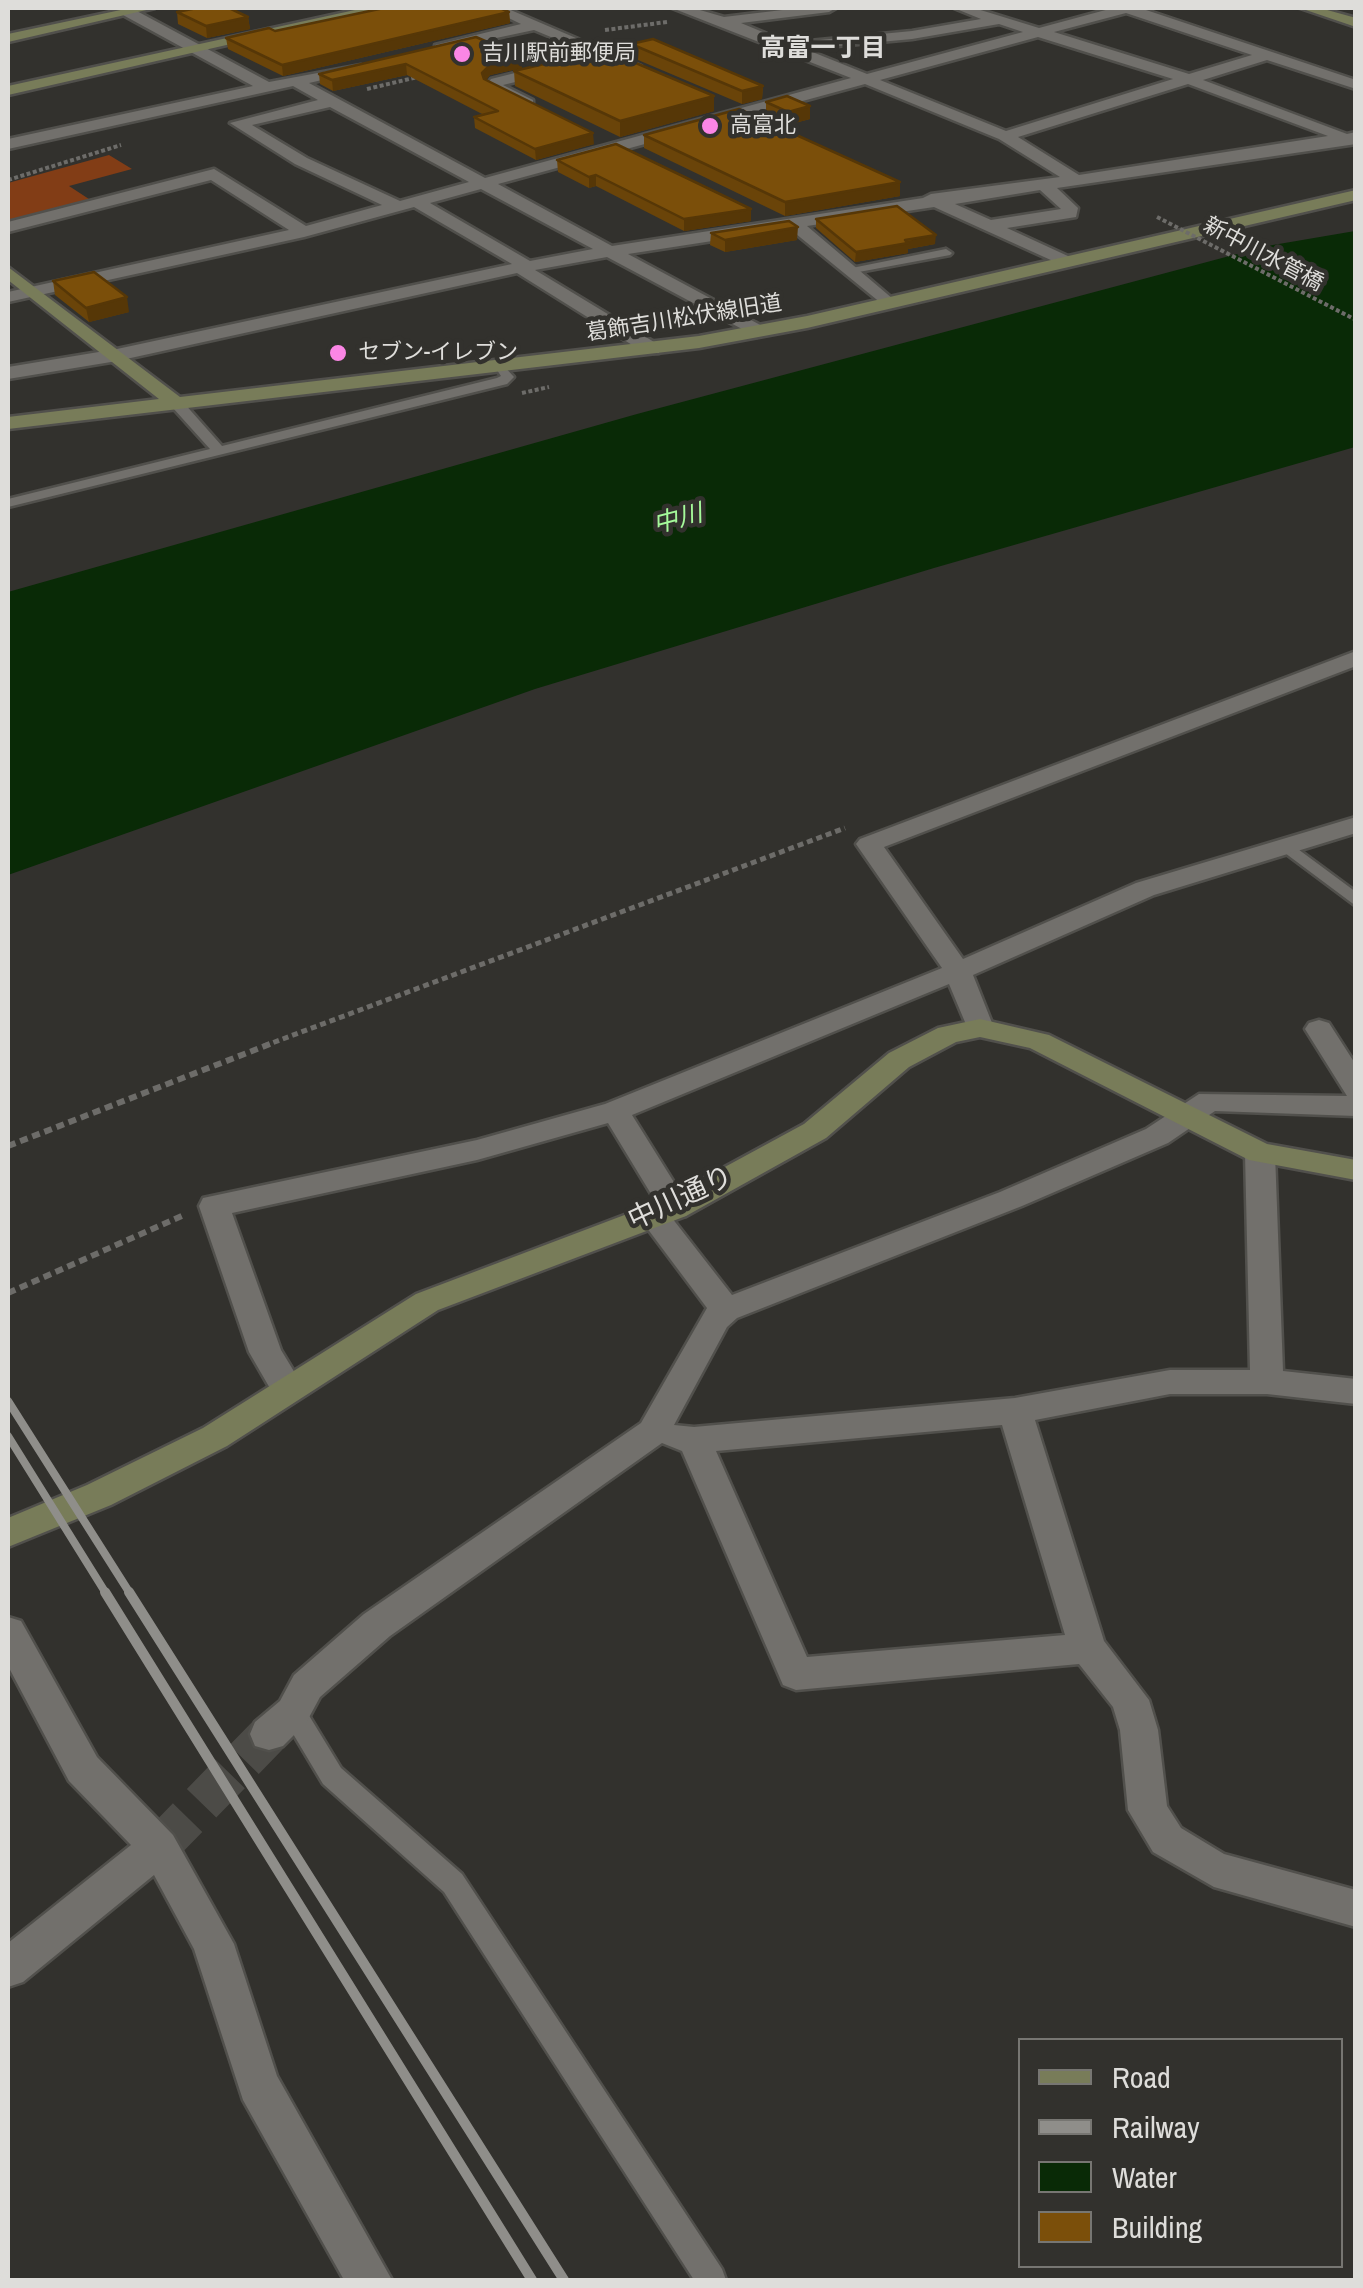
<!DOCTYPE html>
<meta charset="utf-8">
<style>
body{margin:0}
#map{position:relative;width:1363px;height:2288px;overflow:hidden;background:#32312d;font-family:"Archivo Narrow",sans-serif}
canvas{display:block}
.frame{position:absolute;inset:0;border:10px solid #deddda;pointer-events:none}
.legend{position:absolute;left:1018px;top:2038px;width:325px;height:230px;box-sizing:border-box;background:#32312d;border:2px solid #777672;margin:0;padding:12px 18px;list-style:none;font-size:30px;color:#deddda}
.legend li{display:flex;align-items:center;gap:20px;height:50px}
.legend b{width:50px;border:2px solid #777672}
</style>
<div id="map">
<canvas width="1363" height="2288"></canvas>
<div class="frame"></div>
<ul class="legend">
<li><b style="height:12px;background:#787c59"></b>Road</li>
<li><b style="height:12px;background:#8f8e8a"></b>Railway</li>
<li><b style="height:28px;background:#092a06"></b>Water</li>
<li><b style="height:28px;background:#7b4f0a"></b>Building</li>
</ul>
</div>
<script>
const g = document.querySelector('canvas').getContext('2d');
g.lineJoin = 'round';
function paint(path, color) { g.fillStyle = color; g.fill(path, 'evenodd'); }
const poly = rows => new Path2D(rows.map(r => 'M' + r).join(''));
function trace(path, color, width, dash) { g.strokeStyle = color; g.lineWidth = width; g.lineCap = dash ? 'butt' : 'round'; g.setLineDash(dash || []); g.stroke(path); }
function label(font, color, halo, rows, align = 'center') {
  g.font = font + ' "Archivo Narrow","Noto Sans JP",sans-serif'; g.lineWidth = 9; g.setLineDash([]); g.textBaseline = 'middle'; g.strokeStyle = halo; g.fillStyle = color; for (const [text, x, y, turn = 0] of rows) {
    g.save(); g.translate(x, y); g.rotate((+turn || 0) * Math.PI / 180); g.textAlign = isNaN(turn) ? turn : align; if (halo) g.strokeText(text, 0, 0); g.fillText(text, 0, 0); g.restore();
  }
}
paint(poly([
 [109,155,132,169,69,186,92,201,8,224,8,183]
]), '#823d16');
paint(poly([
 [1355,231,1355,447,934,568,535,689,8,875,8,592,637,414,1267,246]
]), '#092a06');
trace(poly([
 [159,1847,269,1734]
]), '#4c4b47', 41, [41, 20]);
const lane = poly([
 [946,249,952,253,950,255,848,274,842,270,946,249],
 [501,363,514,377,507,384,8,507,8,499,210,449,173,408,173,402,183,402,222,446,497,378,501,376,495,367,501,363],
 [1287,841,1356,892,1356,906,1281,850,1278,846,1281,842,1287,841],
 [293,1701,302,1704,341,1768,462,1874,722,2269,726,2280,694,2280,444,1892,323,1784,280,1712,284,1704,293,1701]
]);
const street = poly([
 [488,8,506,8,641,66,628,69,534,30,435,51,435,45,521,24,488,8],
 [672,8,693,8,724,17,799,8,836,8,829,12,741,23,789,43,912,31,981,19,954,8,974,8,1039,28,1113,8,1140,8,1356,80,1356,89,1267,60,1203,80,1347,134,1356,132,1356,144,1057,188,1078,208,1076,217,1007,228,1070,257,1073,261,1064,266,934,207,807,226,893,299,896,303,887,308,790,229,628,254,764,327,766,331,757,337,607,257,535,270,659,345,659,353,645,353,517,273,117,361,8,379,8,367,117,349,512,264,414,207,304,237,8,302,8,292,289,230,211,180,8,232,8,222,214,169,306,226,382,205,295,164,230,123,318,100,293,86,8,149,8,139,253,86,123,15,123,9,133,9,269,82,361,65,361,71,309,83,485,178,851,78,672,8],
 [1126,13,1252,55,1189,74,1054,32,1126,13],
 [999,24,1023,32,867,74,805,49,912,39,999,24],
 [1038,37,1173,79,1006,131,880,80,1038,37],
 [865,84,999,139,1060,177,931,194,923,198,612,246,498,184,865,84],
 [1188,84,1328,136,1079,175,1018,137,1188,84],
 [330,107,469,182,400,201,307,158,252,125,330,107],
 [481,189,593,249,530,261,430,203,481,189],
 [1040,190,1061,209,991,220,955,204,1040,190],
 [555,63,563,68,560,71,503,85,533,100,533,106,523,106,486,86,491,79,555,63],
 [1356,651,1356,666,884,847,963,959,1136,883,1356,817,1356,833,1154,895,973,975,994,1028,990,1034,970,1034,949,984,632,1115,690,1208,686,1216,672,1218,732,1295,1000,1192,1146,1129,1199,1094,1347,1096,1305,1029,1309,1023,1319,1020,1329,1023,1356,1065,1356,1116,1215,1111,1168,1143,1022,1206,737,1318,727,1327,674,1425,694,1427,1015,1398,1170,1370,1250,1370,1245,1153,1249,1146,1271,1146,1275,1153,1283,1371,1356,1379,1356,1404,1267,1394,1170,1394,1035,1420,1104,1641,1149,1700,1158,1730,1167,1806,1181,1828,1224,1854,1356,1890,1356,1927,1214,1887,1153,1852,1128,1810,1120,1730,1113,1707,1079,1664,796,1690,783,1685,682,1451,662,1443,390,1636,320,1697,306,1723,283,1746,269,1750,255,1746,250,1734,255,1722,280,1701,294,1675,364,1614,641,1423,707,1308,638,1216,643,1208,659,1207,608,1123,477,1160,232,1213,281,1350,304,1388,299,1397,287,1400,275,1397,249,1352,199,1206,203,1198,477,1140,605,1104,942,968,856,844,860,839,1356,651],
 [1002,1425,1065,1635,807,1657,716,1451,1002,1425],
 [8,1617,21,1621,97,1757,173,1835,234,1944,277,2076,392,2280,344,2280,243,2100,194,1949,154,1875,23,1982,8,1987,8,1943,131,1845,69,1781,8,1666,8,1617]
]);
const secondary = poly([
 [130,8,155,8,8,42,8,34,130,8],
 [364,8,388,8,8,95,8,86,364,8],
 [1300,8,1320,8,1356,18,1356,27,1300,8],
 [1356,190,1356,200,807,328,699,348,8,429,8,417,159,399,8,280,8,267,180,397,699,336,807,316,1356,190],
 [980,1019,1049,1035,1267,1144,1356,1160,1356,1180,1249,1160,1030,1048,980,1037,956,1042,909,1067,826,1138,686,1216,438,1310,227,1446,111,1505,8,1547,8,1518,87,1485,203,1428,416,1294,664,1200,804,1124,889,1053,938,1028,980,1019]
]);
trace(lane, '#51504c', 5);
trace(street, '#51504c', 5);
trace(secondary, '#51504c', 5);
trace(poly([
 [605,30,667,22],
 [367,89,418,77],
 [8,180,121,145],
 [522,393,549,387]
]), '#6d6c69', 4, [4, 2.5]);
trace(poly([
 [264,1046,845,828]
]), '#6d6c69', 5, [6, 4]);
trace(poly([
 [8,1146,270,1044],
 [8,1293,184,1215]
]), '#6d6c69', 6, [8, 5]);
paint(lane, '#72706c');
paint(street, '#72706c');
paint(secondary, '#787c59');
trace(poly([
 [8,1401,131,1595],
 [8,1436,107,1595]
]), '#8f8e8a', 8);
trace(poly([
 [105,1592,532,2280],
 [129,1592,564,2280]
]), '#8f8e8a', 10);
trace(poly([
 [1157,217,1356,320]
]), '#6d6c69', 4, [4, 2.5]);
paint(poly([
 [177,12,248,17,250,29,207,38,178,24],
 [509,12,510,23,283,76,228,49,226,38,275,31],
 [476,37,522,57,522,68,490,75,486,80,594,144,536,160,475,128,474,117,484,115,407,75,333,91,320,84,319,74],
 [631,44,763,86,762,99,742,104,631,57],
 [514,71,714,111,620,137,515,86],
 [766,102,810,106,810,119,787,125,766,115],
 [644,135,900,182,900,196,785,216,644,148],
 [557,160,751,221,684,231,596,186,589,188,558,172],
 [816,219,935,244,908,249,908,253,855,262,816,228],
 [711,233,797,240,725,252,710,245],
 [53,281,129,312,89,322,55,295]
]), '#6a4409');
paint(poly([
 [509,12,510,23,283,76,282,65],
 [248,17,250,29,207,38,206,26],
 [522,57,522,68,490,75,483,84,482,73,490,65],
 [406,64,407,75,333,91,332,80],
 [763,86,762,99,742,104,742,91],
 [714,96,714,111,620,137,620,121],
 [810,106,810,119,787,125,788,112],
 [593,133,594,144,536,160,535,149],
 [596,175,596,186,589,188,589,177],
 [900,182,900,196,785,216,785,202],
 [751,209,751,221,684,231,684,219],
 [798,227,797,240,725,252,725,240],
 [936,235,935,244,908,249,908,253,855,262,856,252],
 [127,297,129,312,89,322,86,308]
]), '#563707');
const building = poly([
 [197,8,229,8,248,17,206,26,177,12,197,8],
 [384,8,500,8,509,12,282,65,226,38,269,28,275,31,384,8],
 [476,37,522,57,490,65,482,73,484,79,593,133,535,149,474,117,498,111,406,64,332,80,319,74,476,37],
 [653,39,763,86,742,91,631,44,653,39],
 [605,50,714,96,620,121,514,71,605,50],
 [787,96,810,106,788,112,766,102,787,96],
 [739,109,900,182,785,202,644,135,739,109],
 [616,144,751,209,684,219,596,175,589,177,557,160,616,144],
 [897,206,936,235,905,240,908,243,856,252,816,219,897,206],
 [789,221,798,227,725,240,711,233,789,221],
 [94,272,127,297,86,308,53,281,94,272]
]);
paint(building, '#7b4f0a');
trace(building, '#563707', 2.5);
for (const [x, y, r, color] of [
 [462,54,10,"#fb86e5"],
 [710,126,10,"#fb86e5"],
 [338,353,10,"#fb86e5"]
]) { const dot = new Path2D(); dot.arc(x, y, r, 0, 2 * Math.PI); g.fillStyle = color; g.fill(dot); trace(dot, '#32312d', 4); }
label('22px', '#deddda', '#32312d', [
 ["吉川駅前郵便局",482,54],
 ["高富北",730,126],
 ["セブン-イレブン",358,353]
], 'left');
label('22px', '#deddda', '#32312d', [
 ["新中川水管橋",1263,255,28],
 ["葛飾吉川松伏線旧道",684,319,-9]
]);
label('bold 25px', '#deddda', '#32312d', [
 ["高富一丁目",823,49]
]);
label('italic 25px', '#a5f99a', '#32312d', [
 ["中川",678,520,-15]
]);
label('28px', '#deddda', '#32312d', [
 ["中川通り",681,1199,-25]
]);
</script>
